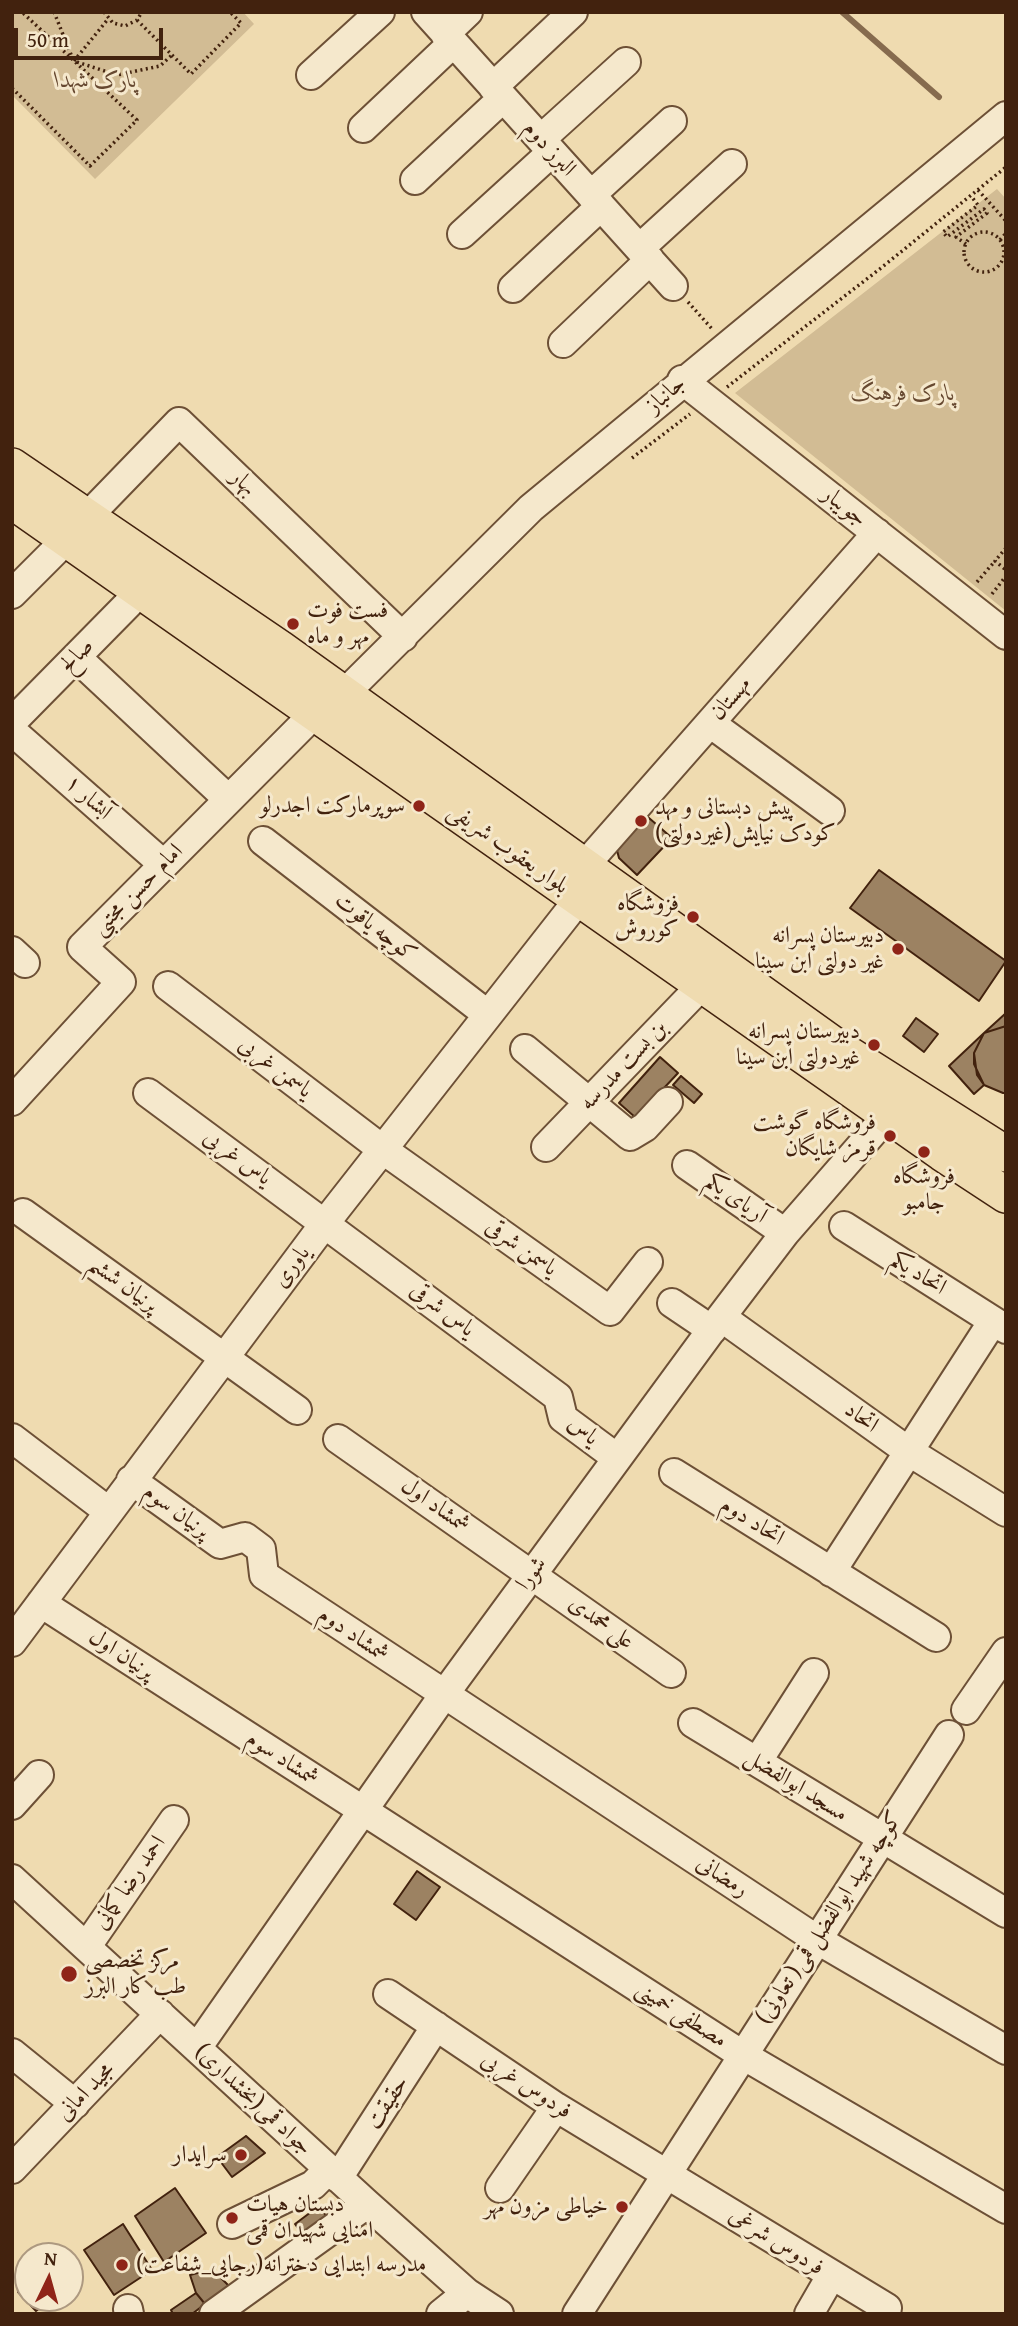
<!DOCTYPE html>
<meta charset="utf-8">
<style>
body{margin:0}
#map{position:relative;width:1018px;height:2326px;overflow:hidden;background:#efdbb0;font-family:"Gentium Book Plus",serif}
canvas{display:block}
.frame{position:absolute;inset:0;border:14px solid #42220e;pointer-events:none}
.north{position:absolute;left:14px;top:2242px;width:70px;height:70px;box-sizing:border-box;background:#f5e8cc;border:2px solid #ad9980;border-radius:50%;rotate:5deg;font-size:19px;font-weight:700;line-height:28px;text-align:center;color:#42220e}
.north::after{content:'';display:block;margin:auto;width:24px;height:32px;background:#8f2418;clip-path:polygon(50% 0,100% 100%,50% 72%,0 100%)}
.scale{position:absolute;left:14px;top:28px;width:149px;height:32px;box-sizing:border-box;border:4px solid #42220e;border-top:0;padding-left:9px;font-size:21px;line-height:24px;white-space:nowrap;color:#42220e;-webkit-text-stroke:5px #f5e8cc;paint-order:stroke}
</style>
<div id="map">
<canvas width="1018" height="2326"></canvas>
<div class="frame"></div>
<div class="north">N</div>
<div class="scale">50 m</div>
</div>
<script>
const g = document.querySelector('canvas').getContext('2d');
g.lineJoin = 'round';
function paint(path, color) { g.fillStyle = color; g.fill(path, 'evenodd'); }
const poly = rows => new Path2D(rows.map(r => 'M' + r).join(''));
function trace(path, color, width, dash) { g.strokeStyle = color; g.lineWidth = width; g.lineCap = dash ? 'butt' : 'round'; g.setLineDash(dash || []); g.stroke(path); }
function label(font, color, halo, rows, align = 'center') {
  g.font = font + ' "Gentium Book Plus",Amiri,serif'; g.lineWidth = 6; g.setLineDash([]); g.textBaseline = 'middle'; g.strokeStyle = halo; g.fillStyle = color; for (const [text, x, y, turn = 0] of rows) {
    g.save(); g.translate(x, y); g.rotate((+turn || 0) * Math.PI / 180); g.textAlign = isNaN(turn) ? turn : align; if (halo) g.strokeText(text, 0, 0); g.fillText(text, 0, 0); g.restore();
  }
}
paint(poly([
 [12,12,243,12,254,24,95,179,12,95],
 [997,189,1006,199,1006,611,735,393]
]), '#d2bc94');
trace(poly([
 [842,12,939,97]
]), '#866b4e', 6);
const building = poly([
 [641,811,672,838,637,875,619,858,615,843,641,811],
 [879,870,1006,961,979,1001,850,908,879,870],
 [1006,1013,1006,1026,984,1033,1006,1013],
 [916,1018,938,1034,924,1052,903,1036,916,1018],
 [1006,1026,1006,1093,1003,1093,984,1085,977,1075,974,1053,984,1033,1006,1026],
 [984,1033,974,1053,974,1064,984,1085,974,1094,949,1066,984,1033],
 [660,1057,678,1073,636,1118,619,1103,660,1057],
 [681,1076,702,1094,694,1103,673,1085,681,1076],
 [417,1871,440,1887,416,1920,394,1904,417,1871],
 [246,2136,265,2153,232,2177,217,2157,246,2136],
 [175,2188,206,2233,164,2262,135,2216,175,2188],
 [319,2206,329,2220,305,2238,295,2224,319,2206],
 [123,2224,152,2270,114,2295,84,2250,123,2224],
 [201,2272,218,2275,229,2286,205,2304,196,2293,190,2275,201,2272],
 [28,2286,28,2298,54,2298,36,2311,18,2292,28,2286],
 [196,2293,205,2304,192,2314,173,2314,171,2310,196,2293]
]);
paint(building, '#9c8262');
trace(building, '#42220e', 2);
const minor = poly([
 [426,12,673,286],
 [445,34,468,12],
 [311,75,380,12],
 [493,87,573,12],
 [363,128,453,43],
 [541,139,626,62],
 [415,180,503,98],
 [591,195,672,121],
 [462,234,552,152],
 [640,248,732,164],
 [513,288,601,206],
 [563,343,650,260],
 [682,380,1006,635],
 [87,517,179,422,403,637],
 [12,594,67,539],
 [76,657,228,799],
 [345,693,531,508,1006,116],
 [12,722,141,591],
 [710,723,830,811],
 [12,731,163,864],
 [263,841,487,1014],
 [585,865,877,533],
 [12,951,25,963],
 [168,986,382,1149,610,1311,648,1262],
 [525,1049,630,1136,645,1127,668,1102],
 [148,1093,558,1397,563,1418,617,1458],
 [12,1101,121,982,82,947,315,713],
 [546,1147,702,985],
 [687,1165,785,1233],
 [23,1213,297,1410],
 [844,1226,1006,1329],
 [672,1303,712,1330],
 [721,1317,908,1451,1006,1512],
 [12,1438,108,1511],
 [338,1439,671,1673],
 [674,1473,936,1637],
 [131,1480,220,1544,245,1537,261,1549,264,1575,816,1939,1006,2050],
 [831,1572,993,1321],
 [41,1603,741,2054,1006,2209],
 [12,1642,325,1223,579,899],
 [966,1710,1006,1652],
 [693,1723,1006,1913],
 [757,1762,814,1673],
 [12,1805,39,1775],
 [12,1879,367,2204,467,2293,499,2314],
 [87,1946,174,1820],
 [388,1994,556,2107,887,2308],
 [197,2048,443,1696,721,1317,785,1233,887,1116],
 [12,2053,75,2104],
 [12,2169,160,2014],
 [338,2178,436,2026],
 [500,2188,556,2107],
 [232,2224,313,2185,329,2169],
 [128,2309,129,2314],
 [214,2314,367,2204],
 [441,2314,467,2293],
 [577,2314,949,1735],
 [809,2314,831,2276]
]);
const major = poly([
 [12,466,281,649,834,1045,1006,1154],
 [12,501,942,1153,1006,1195]
]);
trace(minor, '#6d5036', 32);
trace(major, '#42220e', 38);
trace(poly([
 [54,12,72,57],
 [104,12,113,23,125,26,137,20,142,12],
 [137,20,191,74,241,23,230,12],
 [74,61,108,19],
 [77,62,117,75,160,66,172,55],
 [12,88,90,166,137,120,22,12],
 [978,190,1006,221],
 '964 252a20 20 0 1 1 40 0a20 20 0 1 1-40 0Z',
 [1000,240,1006,233],
 [966,244,956,237,987,213,984,209,947,237,943,232,978,205,971,196],
 [688,302,713,330],
 [727,387,881,268,1006,167],
 [632,458,690,414],
 [1006,548,995,561,1006,570],
 [977,582,995,561],
 [992,594,1006,576]
]), '#42220e', 3.5, [2, 3.5]);
trace(minor, '#f5e8cc', 28);
trace(major, '#efdbb0', 35);
for (const [x, y, r, color] of [
 [293,624,7,"#8f2418"],
 [419,806,7,"#8f2418"],
 [641,821,7,"#8f2418"],
 [693,917,7,"#8f2418"],
 [898,949,7,"#8f2418"],
 [874,1045,7,"#8f2418"],
 [890,1136,7,"#8f2418"],
 [924,1152,7,"#8f2418"],
 [69,1974,9,"#8f2418"],
 [241,2155,7,"#8f2418"],
 [622,2207,7,"#8f2418"],
 [232,2218,7,"#8f2418"],
 [122,2265,7,"#8f2418"]
]) { const dot = new Path2D(); dot.arc(x, y, r, 0, 2 * Math.PI); g.fillStyle = color; g.fill(dot); trace(dot, '#f5e8cc', 2.5); }
label('italic 23px', '#664830', '#f5e8cc', [
 ["پارک شهدا",96,81],
 ["پارک فرهنگ",903,394]
]);
label('23px', '#42220e', '#f5e8cc', [
 ["البرز دوم",549,149,48],
 ["جانباز",666,395,-41],
 ["بهار",243,483,44],
 ["جویبار",844,507,38],
 ["صالح",77,656,-46],
 ["مهستان",731,699,-49],
 ["آبشار ۱",88,798,42],
 ["بلوار یعقوب شریفی",508,849,35],
 ["امام حسن مجتبی",138,890,-45],
 ["کوچه یاقوت",375,928,38],
 ["بن بست مدرسه",624,1066,-46],
 ["یاسمن غربی",275,1068,37],
 ["یاس غربی",237,1158,36],
 ["آریای یکم",736,1199,35],
 ["یاسمن شرقی",521,1248,35],
 ["یاوری",292,1267,-53],
 ["اتحاد یکم",918,1274,32],
 ["پرنیان ششم",123,1285,36],
 ["یاس شرقی",442,1310,37],
 ["اتحاد",861,1418,36],
 ["یاس",583,1431,40],
 ["شمشاد اول",435,1506,35],
 ["پرنیان سوم",176,1512,36],
 ["اتحاد دوم",752,1522,32],
 ["شورا",532,1574,-54],
 ["علی محمدی",601,1623,36],
 ["شمشاد دوم",353,1635,34],
 ["پرنیان اول",121,1655,33],
 ["شمشاد سوم",282,1759,33],
 ["مسجد ابوالفضل",796,1786,32],
 ["رمضانی",722,1877,33],
 ["احمد رضا کمانی",130,1883,-55],
 ["کوچه شهید ابوالفضل قمی( تعاونی)",830,1918,-57],
 ["مصطفی خمینی",681,2015,33],
 ["فردوس غربی",526,2086,33],
 ["مجید امانی",86,2092,-46],
 ["جواد قمی(بخشداری)",253,2100,43],
 ["حقیقت",388,2103,-57],
 ["فردوس شرغی",776,2242,32]
]);
label('23px', '#42220e', '#f5e8cc', [
 ["فست فوت",307,611,"left"],
 ["مهر و ماه",307,637,"left"],
 ["سوپرمارکت اجدرلو",405,806],
 ["پیش دبستانی و مهد",655,808,"left"],
 ["کودک نیایش(غیردولتی)",655,834,"left"],
 ["فزوشگاه",679,904],
 ["کوروش",679,930],
 ["دبیرستان پسرانه",884,936],
 ["غیر دولتی ابن سینا",884,962],
 ["دبیرستان پسرانه",860,1032],
 ["غیردولتی ابن سینا",860,1058],
 ["فروشگاه گوشت",876,1123],
 ["قرمز شایگان",876,1149],
 ["فروشگاه",924,1177,"center"],
 ["جامبو",924,1203,"center"],
 ["مرکز تخصصی",85,1961,"left"],
 ["طب کار البرز",85,1987,"left"],
 ["سرایدار",227,2155],
 ["دبستان هیات",246,2205,"left"],
 ["امنایی شهیدان قمی",246,2231,"left"],
 ["خیاطی مزون مهر",608,2207],
 ["مدرسه ابتدایی دخترانه(رجایی_شفاعت)",136,2265,"left"]
], 'right');
</script>
